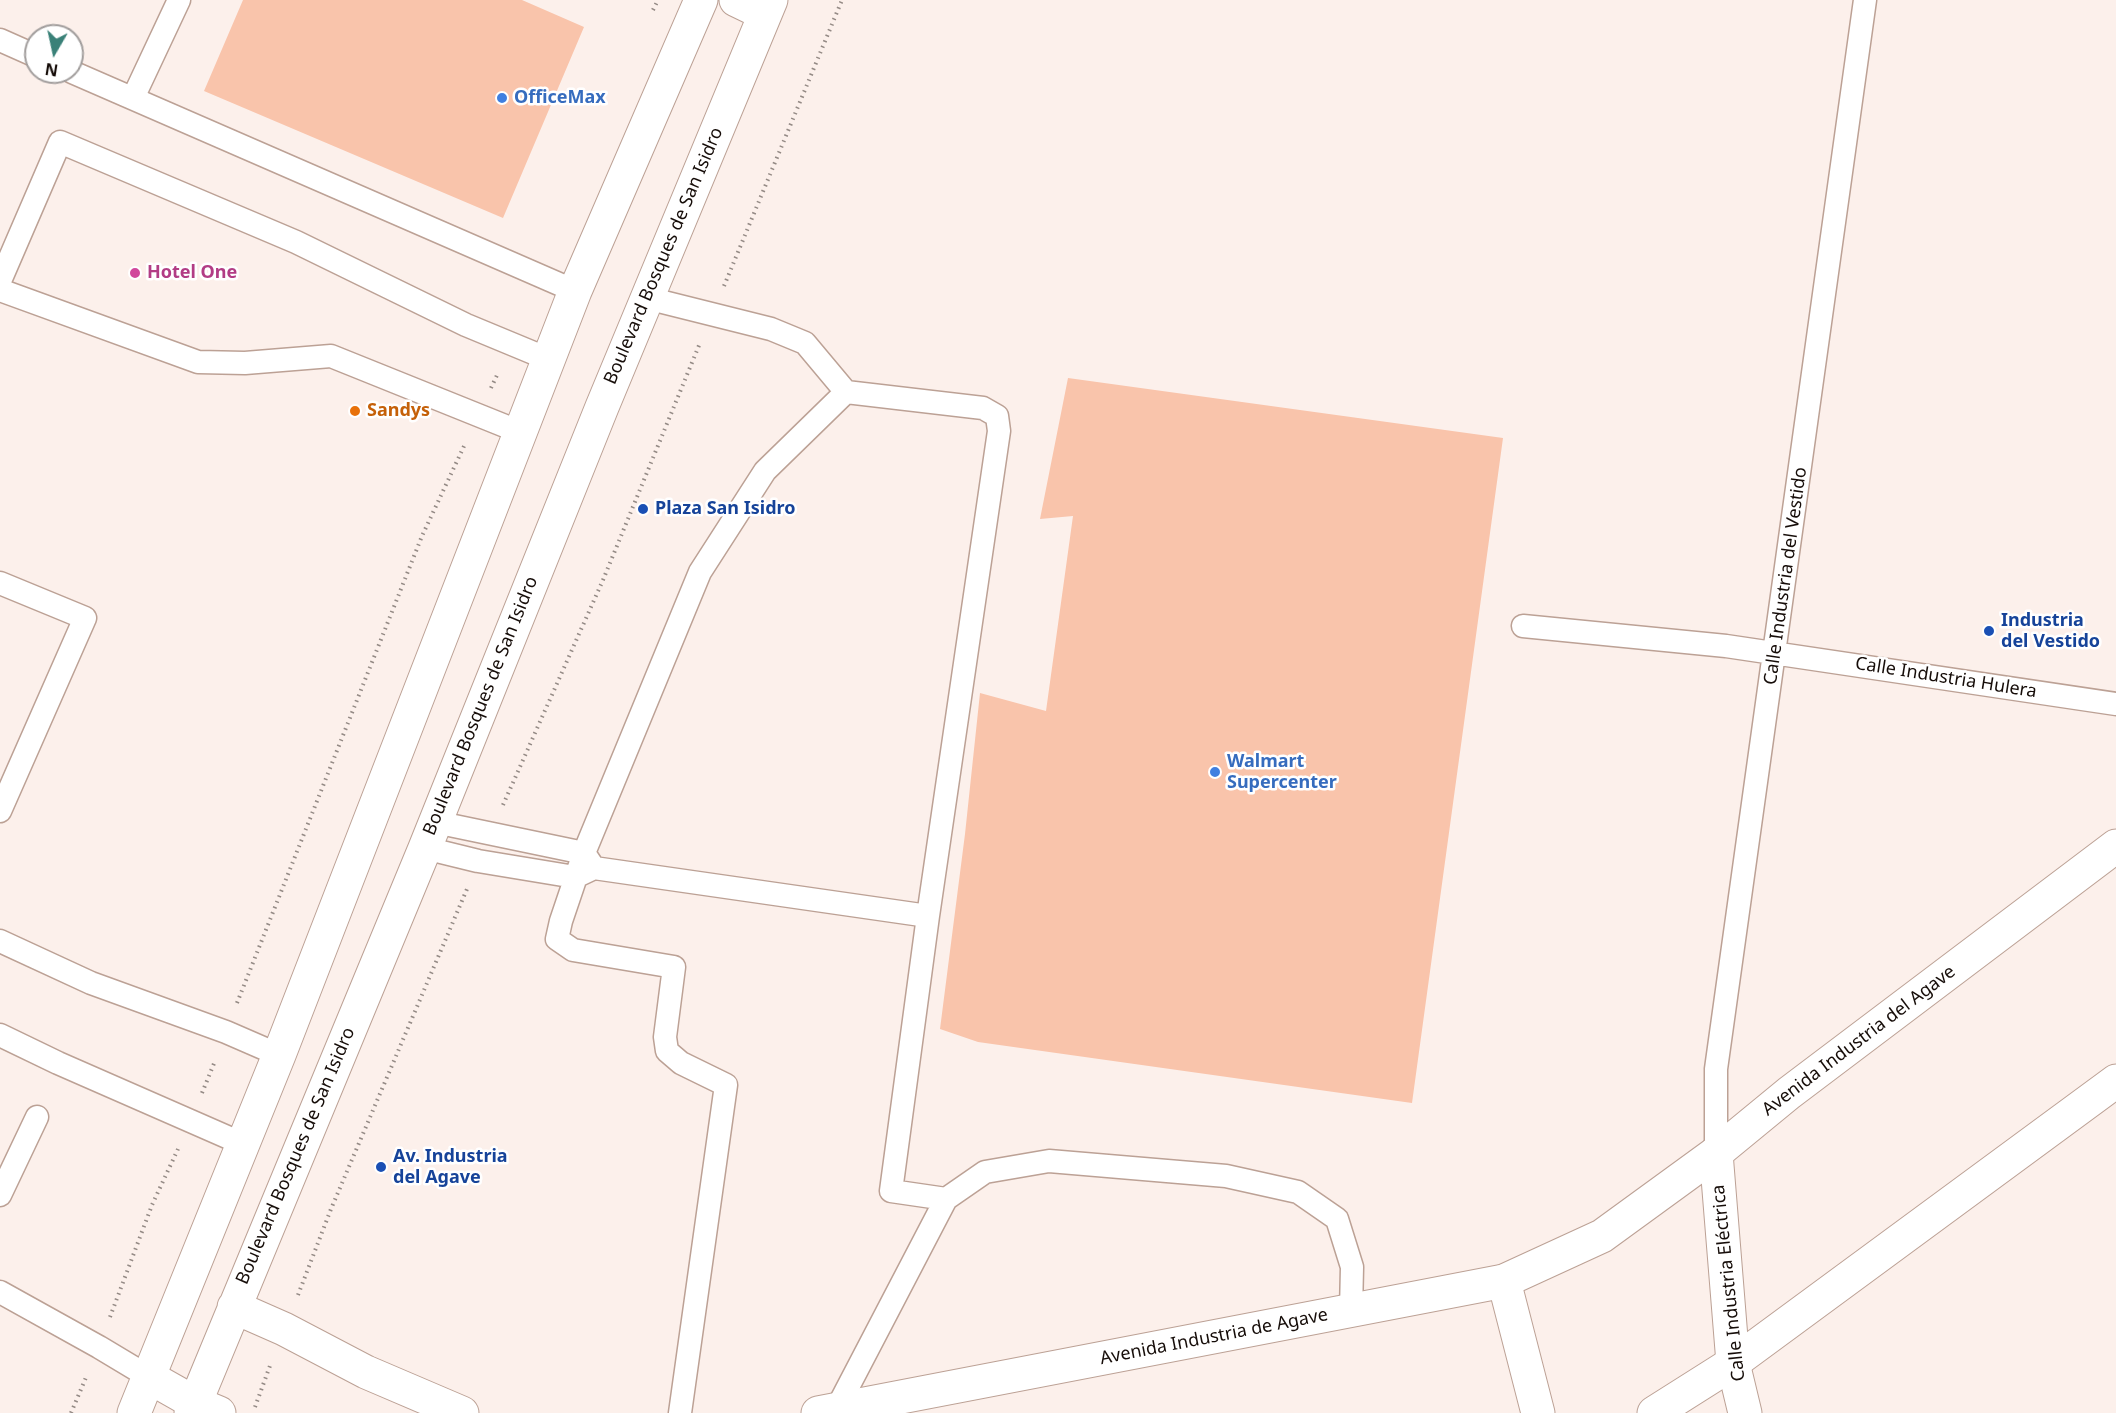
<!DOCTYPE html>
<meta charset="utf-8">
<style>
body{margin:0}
#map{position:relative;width:2116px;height:1413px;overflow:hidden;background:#fcf0eb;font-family:"Noto Sans",sans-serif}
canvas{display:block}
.north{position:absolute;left:24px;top:24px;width:60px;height:60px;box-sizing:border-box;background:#fff;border:2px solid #a29e9d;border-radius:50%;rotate:189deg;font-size:16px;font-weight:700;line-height:24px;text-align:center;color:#160d09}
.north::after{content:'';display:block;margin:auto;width:21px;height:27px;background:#3a8178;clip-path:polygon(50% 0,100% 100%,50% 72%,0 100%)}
</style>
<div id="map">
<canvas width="2116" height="1413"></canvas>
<div class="north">N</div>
</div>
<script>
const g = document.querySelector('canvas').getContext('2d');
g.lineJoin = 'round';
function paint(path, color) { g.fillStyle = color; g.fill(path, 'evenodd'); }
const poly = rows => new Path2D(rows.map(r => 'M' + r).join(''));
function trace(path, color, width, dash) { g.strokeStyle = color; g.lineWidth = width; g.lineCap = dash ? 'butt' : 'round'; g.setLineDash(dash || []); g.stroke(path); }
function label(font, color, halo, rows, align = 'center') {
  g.font = font + ' "Noto Sans",sans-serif'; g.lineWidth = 5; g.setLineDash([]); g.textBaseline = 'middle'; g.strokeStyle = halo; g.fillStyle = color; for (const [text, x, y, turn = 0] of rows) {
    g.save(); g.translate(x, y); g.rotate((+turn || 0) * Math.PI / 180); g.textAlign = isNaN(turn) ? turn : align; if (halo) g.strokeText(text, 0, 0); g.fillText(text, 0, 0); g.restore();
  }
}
paint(poly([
 [243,0,522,0,584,27,503,218,204,91],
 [1068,378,1503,438,1412,1103,978,1042,940,1029,965,834,980,693,1046,711,1073,516,1040,519]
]), '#f9c4ab');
const service = poly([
 [0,40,36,56],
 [72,72,575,291],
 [133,98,179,0],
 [0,281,60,142,296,242,466,325,548,359],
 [0,290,198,362,245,363,331,356,520,432],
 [647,298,771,329,805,343,846,392,983,408,997,416,999,431,928,916,891,1191,946,1199],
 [0,583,85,618,0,811],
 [1523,626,1726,646,2116,704],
 [435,822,584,853,592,865],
 [425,848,478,861,575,877,594,868,928,916],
 [0,941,91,983,226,1032,279,1055],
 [0,1035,58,1063,243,1144],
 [1716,1153,1716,1069,1865,0],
 [0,1195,37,1117],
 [0,1292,99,1347,149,1377],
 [836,1410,946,1199,985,1172,1049,1161,1226,1176,1298,1192,1337,1219,1352,1267,1351,1311],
 [680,1413,726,1085,681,1063,667,1051,665,1037,674,967,573,950,557,939,561,921,584,853,700,572,765,471,846,392]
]);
const minor = poly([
 [1716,1153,1733,1363,1745,1413],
 [1504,1281,1538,1413]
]);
const tertiary = poly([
 [149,1377,195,1403,219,1413],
 [818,1413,1504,1281,1602,1236,1716,1153,1789,1093,2116,846],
 [1654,1413,1733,1363,2116,1081]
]);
const secondary = poly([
 [736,0,765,14],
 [234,1307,284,1329,366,1372,462,1413],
 [134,1413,279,1055,575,291,701,0],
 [191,1413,425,848,602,407,771,0]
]);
trace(service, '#bca195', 25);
trace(minor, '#bca195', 35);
trace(tertiary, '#bca195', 35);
trace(secondary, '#bca195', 35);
trace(poly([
 [653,10,658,0],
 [724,286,842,0],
 [491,388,498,373],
 [503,805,603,580,700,343],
 [237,1003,422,536,465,444],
 [202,1093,215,1061],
 [298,1295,331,1209,467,889],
 [110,1317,152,1205,178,1149],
 [255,1407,271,1363],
 [71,1413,87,1375]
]), '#948a85', 4, [1.5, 4.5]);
trace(service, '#fff', 22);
trace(minor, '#fff', 33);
trace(tertiary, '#fff', 33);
trace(secondary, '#fff', 33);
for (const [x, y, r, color] of [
 [502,98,6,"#3f7fe0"],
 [135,273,6,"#d1479c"],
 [355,411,6,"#e8710a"],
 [643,509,6,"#1a4fb4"],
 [1989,631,6,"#1a4fb4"],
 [1215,772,6,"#3f7fe0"],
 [381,1167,6,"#1a4fb4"]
]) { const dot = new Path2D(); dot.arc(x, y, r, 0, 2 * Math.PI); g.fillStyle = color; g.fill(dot); trace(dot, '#fff', 2); }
label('bold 18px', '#366cbe', '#fff', [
 ["OfficeMax",514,98],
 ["Walmart",1227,762],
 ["Supercenter",1227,783]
], 'left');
label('18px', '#160d09', '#fff', [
 ["Boulevard Bosques de San Isidro",664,256,-67],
 ["Calle Industria del Vestido",1786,576,-82],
 ["Calle Industria Hulera",1946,678,9],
 ["Boulevard Bosques de San Isidro",481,706,-68],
 ["Avenida Industria del Agave",1859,1041,-37],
 ["Boulevard Bosques de San Isidro",296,1156,-67],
 ["Calle Industria Eléctrica",1729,1283,-96],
 ["Avenida Industria de Agave",1214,1337,-11]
]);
label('bold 18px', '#b23c85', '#fff', [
 ["Hotel One",147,273]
], 'left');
label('bold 18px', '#c56008', '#fff', [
 ["Sandys",367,411]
], 'left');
label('bold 18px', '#164399', '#fff', [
 ["Plaza San Isidro",655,509],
 ["Industria",2001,621],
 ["del Vestido",2001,642],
 ["Av. Industria",393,1157],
 ["del Agave",393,1178]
], 'left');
</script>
